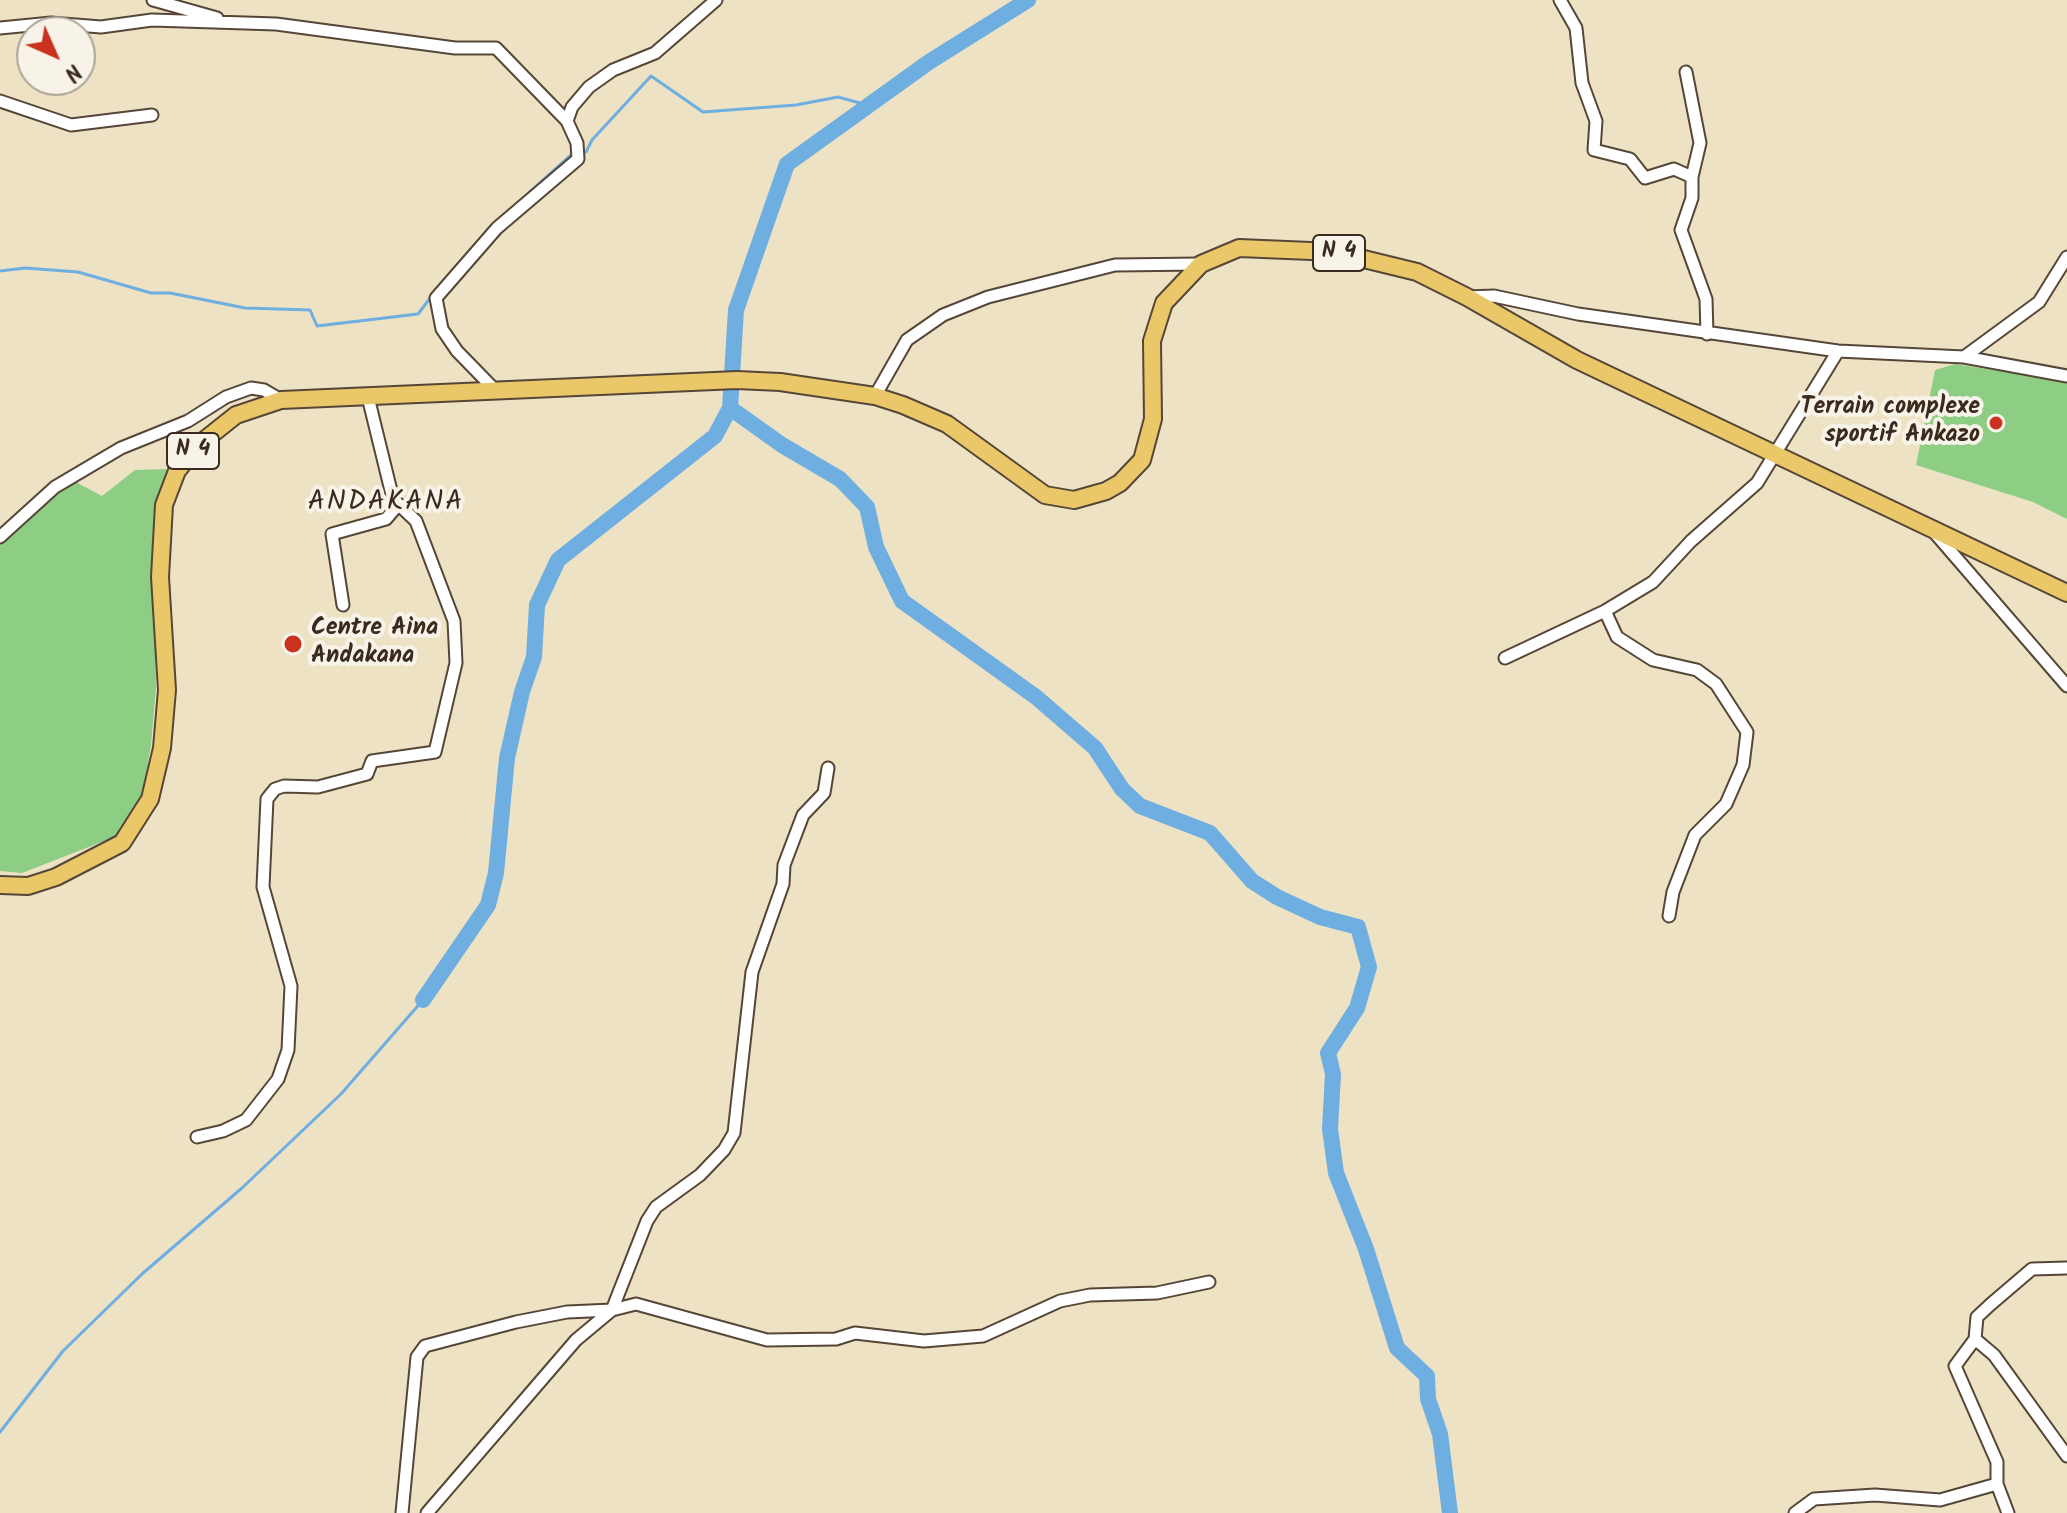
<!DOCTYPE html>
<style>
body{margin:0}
#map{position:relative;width:2067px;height:1513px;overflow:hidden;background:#eee2c4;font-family:Kalam,sans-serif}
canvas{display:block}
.north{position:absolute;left:16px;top:16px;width:80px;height:80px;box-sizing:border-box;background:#f7f3e8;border:2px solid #aca397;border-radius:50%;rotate:135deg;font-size:22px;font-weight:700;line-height:32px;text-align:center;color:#3b2a1e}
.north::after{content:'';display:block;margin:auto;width:28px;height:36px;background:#c8321e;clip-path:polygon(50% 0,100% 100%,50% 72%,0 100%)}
</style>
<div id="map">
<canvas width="2067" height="1513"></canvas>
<div class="north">N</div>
</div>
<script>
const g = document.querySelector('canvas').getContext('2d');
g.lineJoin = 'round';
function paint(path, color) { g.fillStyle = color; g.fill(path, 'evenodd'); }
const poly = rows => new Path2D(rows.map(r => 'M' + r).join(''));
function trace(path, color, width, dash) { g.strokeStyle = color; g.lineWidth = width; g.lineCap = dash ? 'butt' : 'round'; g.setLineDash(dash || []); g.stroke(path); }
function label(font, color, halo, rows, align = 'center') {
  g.font = font + ' Kalam,sans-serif'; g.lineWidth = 8; g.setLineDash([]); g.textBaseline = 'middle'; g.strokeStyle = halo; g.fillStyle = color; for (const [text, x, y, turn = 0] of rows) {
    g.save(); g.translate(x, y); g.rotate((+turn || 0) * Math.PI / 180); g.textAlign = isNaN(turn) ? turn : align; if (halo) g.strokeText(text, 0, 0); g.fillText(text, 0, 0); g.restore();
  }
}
paint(poly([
 [1955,364,2067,382,2067,519,2033,502,1916,465,1935,370],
 [171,469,154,576,156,688,151,745,142,796,117,836,22,873,0,871,0,544,72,480,102,496,135,470]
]), '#8dcd84');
trace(poly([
 [582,152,586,152,592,140,651,76,703,112,796,105,838,97,867,105],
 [512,208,574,152],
 [0,271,25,268,78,272,151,293,170,293,245,308,310,310,317,326,418,314,431,297],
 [438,287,452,272],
 [0,1432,63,1351,142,1274,242,1188,341,1094,423,1000]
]), '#6eaee1', 3);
trace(poly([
 [730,408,782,445,840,479,867,507,876,547,902,601,1036,697,1095,748,1122,789,1140,806,1210,833,1252,881,1277,897,1320,917,1358,927,1369,967,1357,1008,1328,1053,1333,1074,1330,1129,1336,1173,1366,1249,1397,1348,1427,1376,1428,1399,1440,1434,1450,1513],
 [423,1000,488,905,496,873,507,758,522,692,534,657,537,605,558,560,715,436,730,408,736,310,787,164,929,62,1028,0]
]), '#6eaee1', 16);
const street = poly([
 [153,0,217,18],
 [1560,0,1576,28,1582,83,1596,121,1594,150,1630,159,1645,178,1674,169,1692,177],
 [0,28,51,23,101,27,152,20,276,24,455,48,496,48,567,121,577,143,578,159,497,228,436,298,442,329,457,351,495,390],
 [1686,72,1700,143,1692,177,1692,198,1681,230,1706,299,1707,334],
 [0,101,71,125,152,115],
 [567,121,572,107,589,87,613,70,655,53,716,0],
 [1467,297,1494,296,1578,314,1838,351,1964,357,2039,302,2067,257],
 [1964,357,2067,376],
 [875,396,907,340,943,315,988,297,1115,265,1201,264],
 [1934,532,2067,686],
 [0,537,55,487,121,448,188,421,226,397,251,388,264,390,281,400],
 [343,605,332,534,386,519,398,505],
 [1605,611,1617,637,1653,660,1697,670,1716,684,1747,732,1743,765,1726,804,1695,835,1673,892,1669,916],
 [1505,658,1605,611,1653,582,1691,541,1757,483,1838,351],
 [197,1137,223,1131,246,1120,278,1079,288,1050,291,986,263,887,267,799,275,789,284,786,318,787,367,774,372,761,435,752,456,663,454,621,416,521,393,499,368,397],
 [1975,1339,1994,1355,2067,1456],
 [1997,1484,2008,1513],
 [402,1513,417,1357,425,1346,516,1322,567,1312,612,1310,636,1304,767,1340,836,1339,855,1333,924,1341,983,1336,1060,1301,1090,1295,1157,1293,1209,1282],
 [427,1513,576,1340,612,1310,647,1221,656,1207,700,1175,724,1150,734,1133,752,972,783,884,784,865,803,815,824,793,828,768],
 [1795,1513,1814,1499,1875,1495,1940,1500,1997,1484,1997,1462,1955,1366,1975,1339,1977,1317,1991,1304,2032,1269,2067,1268]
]);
const primary = poly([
 [0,885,28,886,56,877,122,843,150,799,162,748,167,690,160,577,164,505,177,471,197,446,236,415,281,400,737,380,780,382,875,396,903,405,947,424,1045,495,1074,500,1106,491,1120,483,1142,460,1153,419,1152,341,1164,303,1201,264,1239,248,1335,252,1417,272,1467,297,1577,360,2067,593]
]);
trace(street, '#564637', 15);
trace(primary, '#564637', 20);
trace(street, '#fff', 11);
trace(primary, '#eac769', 16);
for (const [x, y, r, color] of [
 [1996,423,8,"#c8321e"],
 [293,644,10,"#c8321e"]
]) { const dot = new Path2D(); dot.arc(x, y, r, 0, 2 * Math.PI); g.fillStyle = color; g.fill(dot); trace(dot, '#f7f3e8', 3); }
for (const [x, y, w] of [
 [1339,253,52],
 [193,451,52]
]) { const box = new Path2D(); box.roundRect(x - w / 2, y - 18, w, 36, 6); g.fillStyle = '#f7f3e8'; g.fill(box); trace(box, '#3b2a1e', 2); }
label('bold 22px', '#3b2a1e', null, [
 ["N 4",1339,253],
 ["N 4",193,451]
]);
label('bold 24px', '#3b2a1e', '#f7f3e8', [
 ["Terrain complexe",1980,409],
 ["sportif Ankazo",1980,437],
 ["Centre Aina",311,630,"left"],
 ["Andakana",311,658,"left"]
], 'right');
g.letterSpacing = '2px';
label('28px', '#3b2a1e', '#f7f3e8', [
 ["ANDAKANA",386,504]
]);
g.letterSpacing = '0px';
</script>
